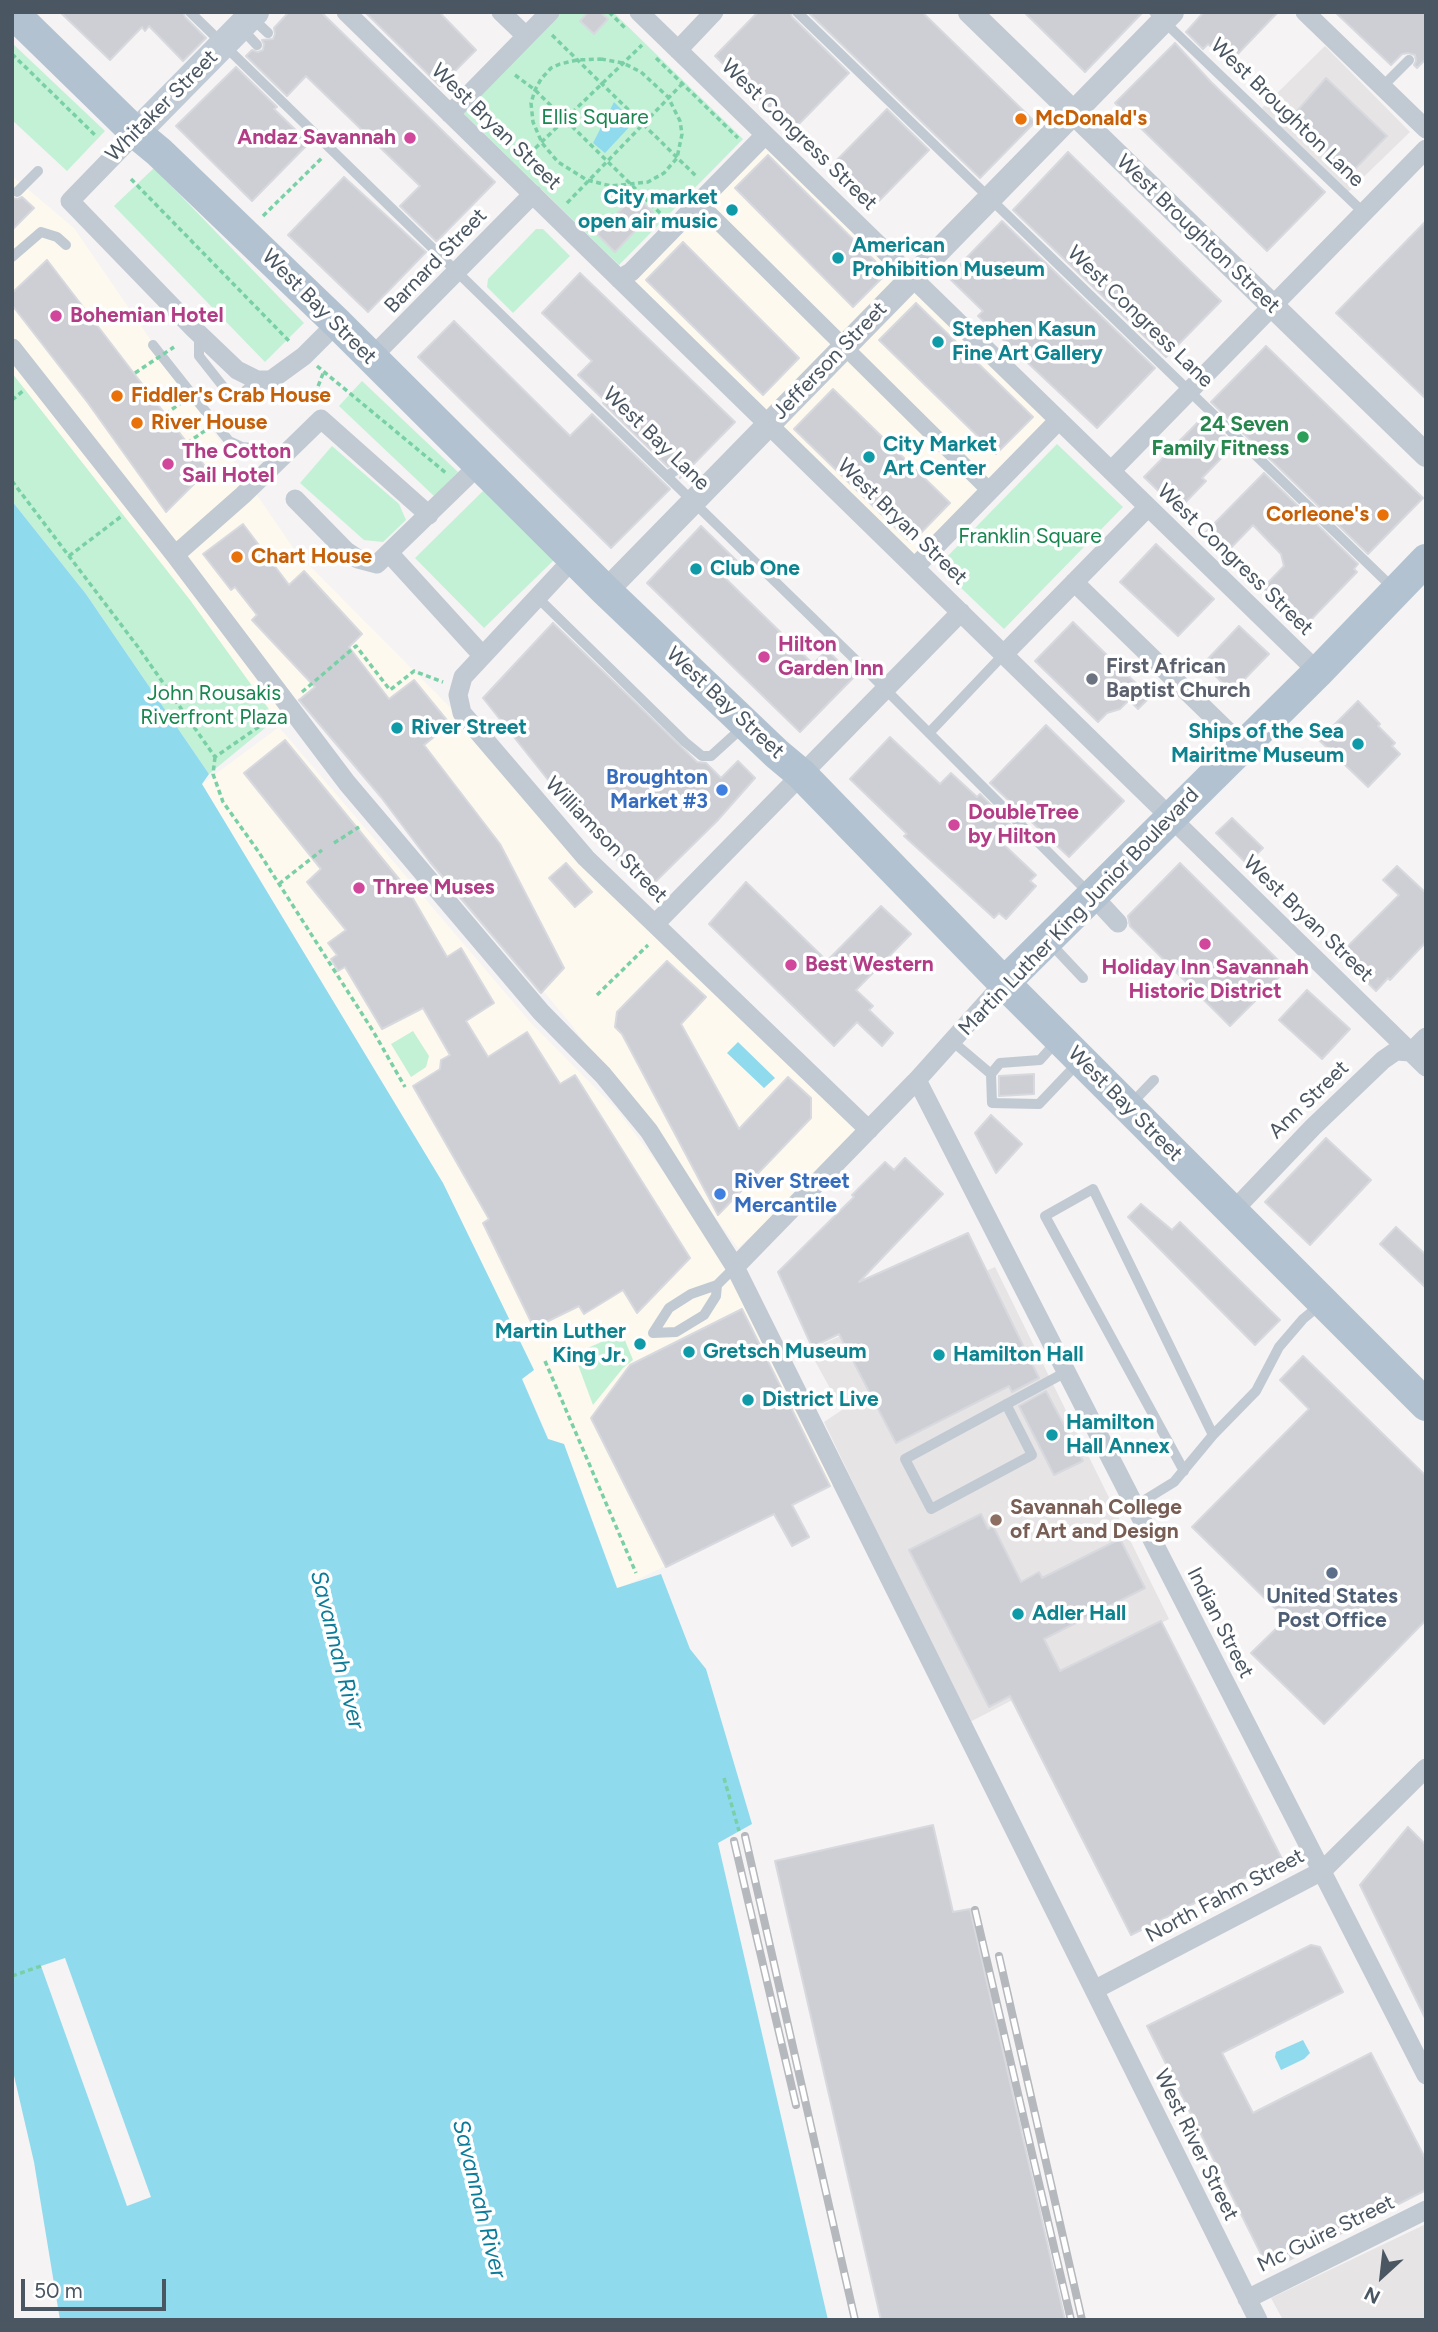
<!DOCTYPE html>
<style>
body{margin:0}
#map{position:relative;width:1438px;height:2332px;overflow:hidden;background:#f5f3f3;font-family:Figtree,sans-serif}
canvas{display:block}
.frame{position:absolute;inset:0;border:14px solid #4a5661;pointer-events:none}
.north{position:absolute;left:1347px;top:2241px;width:70px;height:70px;-webkit-text-stroke:5px #fff;paint-order:stroke;rotate:207deg;font-size:19px;font-weight:700;line-height:28px;text-align:center;color:#4a5661}
.north::after{content:'';display:block;margin:auto;width:24px;height:32px;background:#4a5661;clip-path:polygon(50% 0,100% 100%,50% 72%,0 100%)}
.scale{position:absolute;left:21px;top:2279px;width:145px;height:32px;box-sizing:border-box;border:4px solid #4a5661;border-top:0;padding-left:9px;font-size:21px;line-height:24px;white-space:nowrap;color:#4a5661;-webkit-text-stroke:5px #fff;paint-order:stroke}
</style>
<div id="map">
<canvas width="1438" height="2332"></canvas>
<div class="frame"></div>
<div class="north">N</div>
<div class="scale">50 m</div>
</div>
<script>
const g = document.querySelector('canvas').getContext('2d');
g.lineJoin = 'round';
function paint(path, color) { g.fillStyle = color; g.fill(path, 'evenodd'); }
const poly = rows => new Path2D(rows.map(r => 'M' + r).join(''));
function trace(path, color, width, dash) { g.strokeStyle = color; g.lineWidth = width; g.lineCap = dash ? 'butt' : 'round'; g.setLineDash(dash || []); g.stroke(path); }
function label(font, color, halo, rows, align = 'center') {
  g.font = font + ' Figtree,sans-serif'; g.lineWidth = 7; g.setLineDash([]); g.textBaseline = 'middle'; g.strokeStyle = halo; g.fillStyle = color; for (const [text, x, y, turn = 0] of rows) {
    g.save(); g.translate(x, y); g.rotate((+turn || 0) * Math.PI / 180); g.textAlign = isNaN(turn) ? turn : align; if (halo) g.strokeText(text, 0, 0); g.fillText(text, 0, 0); g.restore();
  }
}
paint(poly([
 [765,147,1047,419,915,556,633,284],
 [12,176,74,228,296,552,869,1130,738,1248,570,1023,299,698,215,757,12,482],
 [279,727,531,1023,618,1111,735,1267,836,1484,618,1589,564,1444,549,1439,522,1378,533,1369,443,1183,202,784]
]), '#fdf9ef');
paint(poly([
 [1325,46,1410,132,1346,194,1262,108],
 [995,1267,1169,1619,968,1723,824,1422,842,1410,809,1350],
 [1426,2224,1426,2320,1283,2320,1271,2298]
]), '#e6e4e5');
paint(poly([
 [560,12,613,12,743,139,619,265,462,112],
 [12,43,105,131,67,171,12,120],
 [154,168,304,323,265,362,114,206],
 [536,229,543,229,570,256,513,313,487,287,488,279],
 [12,373,190,600,276,719,209,774,86,594,12,501],
 [362,381,458,472,434,496,339,406],
 [1057,444,1123,507,1004,629,938,566],
 [332,446,399,504,406,520,383,542,364,540,300,483],
 [484,490,554,560,484,628,415,558],
 [413,1031,429,1056,426,1067,411,1077,391,1044],
 [622,1333,633,1360,623,1368,593,1405,574,1354]
]), '#c3f1d5');
paint(poly([
 [614,102,634,122,605,153,593,143],
 [12,501,86,594,209,774,202,784,443,1183,534,1370,522,1379,548,1439,564,1444,617,1588,661,1574,690,1649,706,1669,752,1824,718,1843,828,2320,60,2320,34,2162,12,2067],
 [738,1042,775,1078,764,1088,727,1053],
 [1303,2040,1310,2053,1304,2059,1281,2070,1275,2057,1276,2052]
]), '#90daee');
paint(poly([
 [65,1958,151,2197,127,2206,41,1966]
]), '#f5f3f3');
const building = poly([
 [60,12,183,12,185,17,206,38,183,61,149,26,145,31,142,27,110,60,60,12],
 [289,12,321,12,495,182,438,240,436,241,400,206,420,186,306,76,287,96,246,56,252,50,258,52,263,50,264,44,262,40,273,39,275,34,274,28,289,12],
 [365,12,439,12,476,50,440,86,365,12],
 [588,12,600,12,608,19,594,34,580,21,588,12],
 [758,12,790,12,792,17,849,73,792,131,715,56,758,12],
 [808,12,922,12,1035,122,980,178,808,12],
 [1024,12,1143,12,1085,72,1024,12],
 [1204,12,1278,12,1229,63,1208,44,1203,49,1186,32,1204,12],
 [1335,12,1426,12,1426,59,1417,68,1414,65,1416,61,1415,55,1408,53,1402,54,1391,65,1335,12],
 [1175,43,1211,82,1325,192,1267,251,1115,103,1175,43],
 [236,67,277,107,274,109,309,143,252,201,176,126,236,67],
 [1326,78,1387,136,1350,174,1291,118,1326,78],
 [887,109,929,150,872,208,830,167,887,109],
 [1068,152,1221,301,1166,357,1013,210,1068,152],
 [768,155,887,273,853,307,735,188,768,155],
 [344,177,426,252,368,312,288,235,344,177],
 [635,195,653,212,615,252,597,234,635,195],
 [22,197,34,208,12,230,12,198,18,199,22,197],
 [1002,221,1155,368,1097,428,978,316,983,311,948,277,1002,221],
 [1426,221,1426,399,1336,313,1426,221],
 [683,242,799,358,763,395,646,280,683,242],
 [47,260,208,470,166,512,88,403,12,305,12,293,47,260],
 [580,273,735,422,680,478,683,470,682,465,675,463,668,467,603,403,605,401,578,375,592,361,542,313,580,273],
 [916,303,1033,417,996,454,879,340,916,303],
 [454,321,570,436,592,414,670,489,611,548,418,357,454,321],
 [1266,346,1423,498,1368,554,1211,402,1266,346],
 [833,389,950,503,911,543,794,429,833,389],
 [1204,416,1234,445,1202,478,1206,481,1178,510,1144,477,1204,416],
 [1264,473,1358,564,1354,569,1357,572,1301,630,1261,590,1284,566,1281,554,1253,525,1223,556,1202,536,1264,473],
 [243,524,289,585,304,571,362,634,349,647,389,699,414,680,450,724,424,745,500,844,564,968,541,993,430,862,381,797,299,700,315,687,252,620,257,615,235,587,231,590,203,554,243,524],
 [701,526,738,562,724,577,813,664,827,650,854,677,800,732,647,583,701,526],
 [1156,544,1214,599,1178,636,1120,582,1156,544],
 [1073,622,1150,697,1138,709,1129,700,1120,709,1107,713,1098,722,1035,661,1073,622],
 [553,623,697,762,706,763,721,778,738,761,755,778,717,821,647,890,591,834,483,698,553,623],
 [1239,626,1269,654,1232,692,1203,664,1239,626],
 [1358,701,1380,724,1378,726,1395,743,1392,746,1400,754,1368,787,1319,740,1358,701],
 [1046,725,1124,801,1069,857,990,783,1046,725],
 [890,737,940,784,951,773,977,797,980,794,1014,828,1001,842,1036,875,1030,881,1036,886,1006,919,999,913,994,918,904,836,907,834,850,779,890,737],
 [285,740,408,890,447,957,461,948,494,1003,466,1021,488,1057,527,1032,560,1084,575,1075,690,1258,637,1313,623,1290,584,1314,579,1306,534,1328,483,1223,489,1219,413,1086,440,1069,441,1060,450,1055,423,1008,382,1029,345,967,338,971,331,959,337,955,328,943,346,930,307,882,321,869,244,773,285,740],
 [1232,818,1263,848,1247,864,1216,833,1232,818],
 [566,863,592,892,575,907,549,878,566,863],
 [1180,863,1284,966,1284,972,1230,1026,1130,926,1128,916,1180,863],
 [1397,866,1426,893,1426,942,1390,980,1388,978,1376,991,1339,955,1399,895,1383,880,1397,866],
 [746,882,827,961,881,906,911,934,856,990,873,1006,869,1010,893,1033,882,1046,857,1022,834,1046,709,924,746,882],
 [667,961,706,997,681,1024,739,1129,788,1077,811,1098,811,1118,718,1215,622,1034,615,1027,617,1012,667,961],
 [1307,990,1350,1029,1322,1059,1279,1020,1307,990],
 [1034,1074,1034,1094,999,1096,999,1076,1034,1074],
 [991,1115,1022,1144,996,1173,975,1133,991,1115],
 [1326,1138,1371,1180,1310,1245,1265,1202,1326,1138],
 [905,1158,943,1194,859,1282,968,1233,1039,1378,1012,1392,1009,1386,896,1443,839,1334,812,1347,778,1272,854,1197,852,1195,885,1162,894,1170,905,1158],
 [1141,1204,1172,1230,1180,1222,1280,1320,1255,1345,1128,1217,1141,1204],
 [1396,1227,1426,1255,1426,1288,1380,1244,1396,1227],
 [742,1309,830,1486,792,1505,809,1537,792,1546,774,1514,666,1567,591,1418,630,1365,742,1309],
 [1303,1356,1426,1476,1426,1620,1324,1724,1251,1653,1286,1619,1192,1527,1309,1409,1280,1380,1303,1356],
 [1046,1391,1083,1461,1054,1475,1019,1406,1046,1391],
 [981,1514,988,1529,993,1526,1021,1582,1039,1572,1042,1578,1120,1539,1145,1588,1044,1639,1060,1671,1161,1621,1282,1859,1131,1935,1010,1696,989,1707,909,1550,981,1514],
 [933,1825,953,1912,970,1909,1065,2320,881,2320,775,1861,933,1825],
 [1408,1827,1426,1845,1426,2020,1360,1885,1408,1827],
 [1311,1945,1320,1947,1343,1992,1222,2053,1253,2113,1371,2053,1426,2160,1426,2190,1273,2268,1266,2264,1147,2026,1311,1945]
]);
paint(building, '#cdcfd5');
trace(building, '#d7d9de', 2);
trace(poly([
 [609,12,625,28],
 [552,35,697,177],
 [12,54,96,136],
 [656,58,738,138],
 [601,59,623,63,641,72,668,97,680,121,682,134,677,158,664,173,648,182,611,186,587,180,558,162,542,143,533,122,531,103,535,90,541,79,551,68,560,64,577,60,601,59],
 [515,75,535,90,661,214],
 [523,160,642,45],
 [131,179,291,343],
 [567,203,682,84],
 [263,216,322,158],
 [317,366,446,473],
 [12,400,24,390],
 [312,402,324,371],
 [12,481,138,647,215,757,273,717],
 [69,556,123,515],
 [302,692,356,646,390,690,414,671,443,682],
 [215,757,213,774,223,802,258,851,373,1031,405,1087],
 [334,843,359,827],
 [279,884,322,850],
 [597,995,648,945],
 [545,1361,636,1573],
 [724,1778,739,1831],
 [12,1976,41,1966]
]), '#7ad0a6', 3.5, [5, 3.5]);
trace(poly([
 [190,12,866,670,1089,893],
 [797,12,1393,588],
 [1154,12,1363,212],
 [251,17,268,33],
 [241,28,257,45],
 [1382,87,1409,60],
 [17,192,38,171],
 [12,257,41,232,57,237,66,245],
 [199,337,199,356,229,394,242,394,257,380],
 [153,345,229,441,242,447,264,449,282,457],
 [667,476,676,470],
 [537,597,685,742,702,756,711,756,743,727],
 [929,733,1004,654],
 [1050,943,1083,978],
 [952,1041,991,1074],
 [1057,1041,1040,1060,1000,1063,991,1074,992,1103,1039,1104,1078,1063],
 [1130,1105,1154,1080],
 [717,1285,716,1296,704,1315,676,1332,653,1333,669,1308,691,1294,717,1285,735,1267],
 [1006,1404,1032,1455,931,1509,905,1459,1066,1372],
 [1184,1471,1045,1216,1093,1189,1213,1435],
 [1135,1506,1174,1482,1213,1435,1256,1391,1279,1347,1303,1319,1320,1305]
]), '#c1cad2', 10);
trace(poly([
 [699,203,990,491]
]), '#c1cad2', 16);
trace(poly([
 [346,12,1426,1067],
 [501,12,526,36],
 [639,12,1318,672],
 [1305,12,1426,129],
 [678,50,714,12],
 [450,114,550,12],
 [136,133,70,201,193,328,237,370,257,380,271,380,304,356,337,323],
 [619,279,631,272,765,135],
 [12,348,175,555,347,783,541,1012,603,1075,649,1131,735,1267,1258,2320],
 [371,358,533,194],
 [1111,471,1426,149],
 [295,499,346,551,358,559,377,564,479,465],
 [389,553,482,655],
 [175,555,243,495,321,419,429,515],
 [574,558,463,677,458,695,462,713,586,858,869,1130],
 [915,567,1059,420],
 [1074,582,1243,746],
 [1004,654,1148,507],
 [1092,895,1118,923],
 [655,924,961,612],
 [917,1080,1426,2075],
 [1232,1212,1313,1127,1383,1060,1396,1051,1411,1052,1426,1037],
 [735,1267,917,1080,1004,983],
 [1094,1990,1322,1871,1426,1768],
 [1247,2299,1426,2210]
]), '#c1cad2', 19);
trace(poly([
 [970,12,1426,455],
 [606,591,1172,12]
]), '#c1cad2', 24);
trace(poly([
 [136,133,255,12]
]), '#c1cbd6', 28);
trace(poly([
 [12,12,136,133,159,152,337,323,606,591,777,754,801,774,1004,983,1426,1405],
 [1004,983,1318,672,1426,560]
]), '#b3c2d1', 32);
const rail = poly([
 [745,1836,855,2320],
 [734,1841,796,2105],
 [975,1910,1071,2320],
 [999,1956,1082,2320]
]);
trace(rail, '#b5b8bd', 8);
trace(rail, '#fff', 5, [16]);
trace(poly([
 [135,373,174,347],
 [165,414,203,388],
 [187,443,225,417]
]), '#7ad0a6', 3.5, [5, 3.5]);
for (const [x, y, r, color] of [
 [1021,119,7,"#e8710a"],
 [410,138,7,"#d1479c"],
 [732,210,7,"#0f9aa8"],
 [838,258,7,"#0f9aa8"],
 [56,316,7,"#d1479c"],
 [938,342,7,"#0f9aa8"],
 [117,396,7,"#e8710a"],
 [137,423,7,"#e8710a"],
 [1303,437,7,"#2e9e5b"],
 [869,457,7,"#0f9aa8"],
 [168,464,7,"#d1479c"],
 [1383,515,7,"#e8710a"],
 [237,557,7,"#e8710a"],
 [696,569,7,"#0f9aa8"],
 [764,657,7,"#d1479c"],
 [1092,679,7,"#6b7280"],
 [397,728,7,"#0f9aa8"],
 [1358,744,7,"#0f9aa8"],
 [722,790,7,"#3f7fe0"],
 [954,825,7,"#d1479c"],
 [359,888,7,"#d1479c"],
 [1205,944,7,"#d1479c"],
 [791,965,7,"#d1479c"],
 [720,1194,7,"#3f7fe0"],
 [640,1344,7,"#0f9aa8"],
 [689,1352,7,"#0f9aa8"],
 [939,1355,7,"#0f9aa8"],
 [748,1400,7,"#0f9aa8"],
 [1052,1435,7,"#0f9aa8"],
 [996,1520,7,"#8d6e63"],
 [1332,1573,7,"#5c6f8a"],
 [1018,1614,7,"#0f9aa8"]
]) { const dot = new Path2D(); dot.arc(x, y, r, 0, 2 * Math.PI); g.fillStyle = color; g.fill(dot); trace(dot, '#fff', 2.5); }
label('21px', '#4a5661', '#fff', [
 ["Whitaker Street",162,106,-45],
 ["West Broughton Lane",1287,113,44],
 ["West Bryan Street",496,127,44],
 ["West Congress Street",799,135,44],
 ["West Broughton Street",1198,234,44],
 ["Barnard Street",436,261,-46],
 ["West Bay Street",319,307,45],
 ["West Congress Lane",1140,317,44],
 ["Jefferson Street",830,361,-46],
 ["West Bay Lane",656,439,44],
 ["West Bryan Street",902,522,44],
 ["West Congress Street",1235,560,44],
 ["West Bay Street",725,703,43],
 ["Williamson Street",606,840,46],
 ["Martin Luther King Junior Boulevard",1079,912,-46],
 ["West Bryan Street",1308,919,44],
 ["Ann Street",1309,1100,-44],
 ["West Bay Street",1125,1104,45],
 ["Indian Street",1220,1623,63],
 ["North Fahm Street",1225,1896,-28],
 ["West River Street",1196,2145,64],
 ["Mc Guire Street",1326,2234,-26]
]);
label('21px', '#17864f', '#fff', [
 ["Ellis Square",595,118],
 ["Franklin Square",1030,537],
 ["John Rousakis",214,694],
 ["Riverfront Plaza",214,718]
]);
label('bold 21px', '#c56008', '#fff', [
 ["McDonald's",1035,119],
 ["Fiddler's Crab House",131,396],
 ["River House",151,423],
 ["Corleone's",1369,515,"right"],
 ["Chart House",251,557]
], 'left');
label('bold 21px', '#b23c85', '#fff', [
 ["Andaz Savannah",396,138,"right"],
 ["Bohemian Hotel",70,316],
 ["The Cotton",182,452],
 ["Sail Hotel",182,476],
 ["Hilton",778,645],
 ["Garden Inn",778,669],
 ["DoubleTree",968,813],
 ["by Hilton",968,837],
 ["Three Muses",373,888],
 ["Best Western",805,965],
 ["Holiday Inn Savannah",1205,968,"center"],
 ["Historic District",1205,992,"center"]
], 'left');
label('bold 21px', '#0d838f', '#fff', [
 ["City market",718,198,"right"],
 ["open air music",718,222,"right"],
 ["American",852,246],
 ["Prohibition Museum",852,270],
 ["Stephen Kasun",952,330],
 ["Fine Art Gallery",952,354],
 ["City Market",883,445],
 ["Art Center",883,469],
 ["Club One",710,569],
 ["River Street",411,728],
 ["Ships of the Sea",1344,732,"right"],
 ["Mairitme Museum",1344,756,"right"],
 ["Martin Luther",626,1332,"right"],
 ["King Jr.",626,1356,"right"],
 ["Gretsch Museum",703,1352],
 ["Hamilton Hall",953,1355],
 ["District Live",762,1400],
 ["Hamilton",1066,1423],
 ["Hall Annex",1066,1447],
 ["Adler Hall",1032,1614]
], 'left');
label('bold 21px', '#27864d', '#fff', [
 ["24 Seven",1289,425],
 ["Family Fitness",1289,449]
], 'right');
label('bold 21px', '#5b616d', '#fff', [
 ["First African",1106,667],
 ["Baptist Church",1106,691]
], 'left');
label('bold 21px', '#366cbe', '#fff', [
 ["Broughton",708,778],
 ["Market #3",708,802],
 ["River Street",734,1182,"left"],
 ["Mercantile",734,1206,"left"]
], 'right');
label('bold 21px', '#785e54', '#fff', [
 ["Savannah College",1010,1508],
 ["of Art and Design",1010,1532]
], 'left');
label('bold 21px', '#4e5e75', '#fff', [
 ["United States",1332,1597],
 ["Post Office",1332,1621]
]);
label('italic 23px', '#0c7c9b', '#fff', [
 ["Savannah River",337,1650,76],
 ["Savannah River",479,2199,76]
]);
</script>
